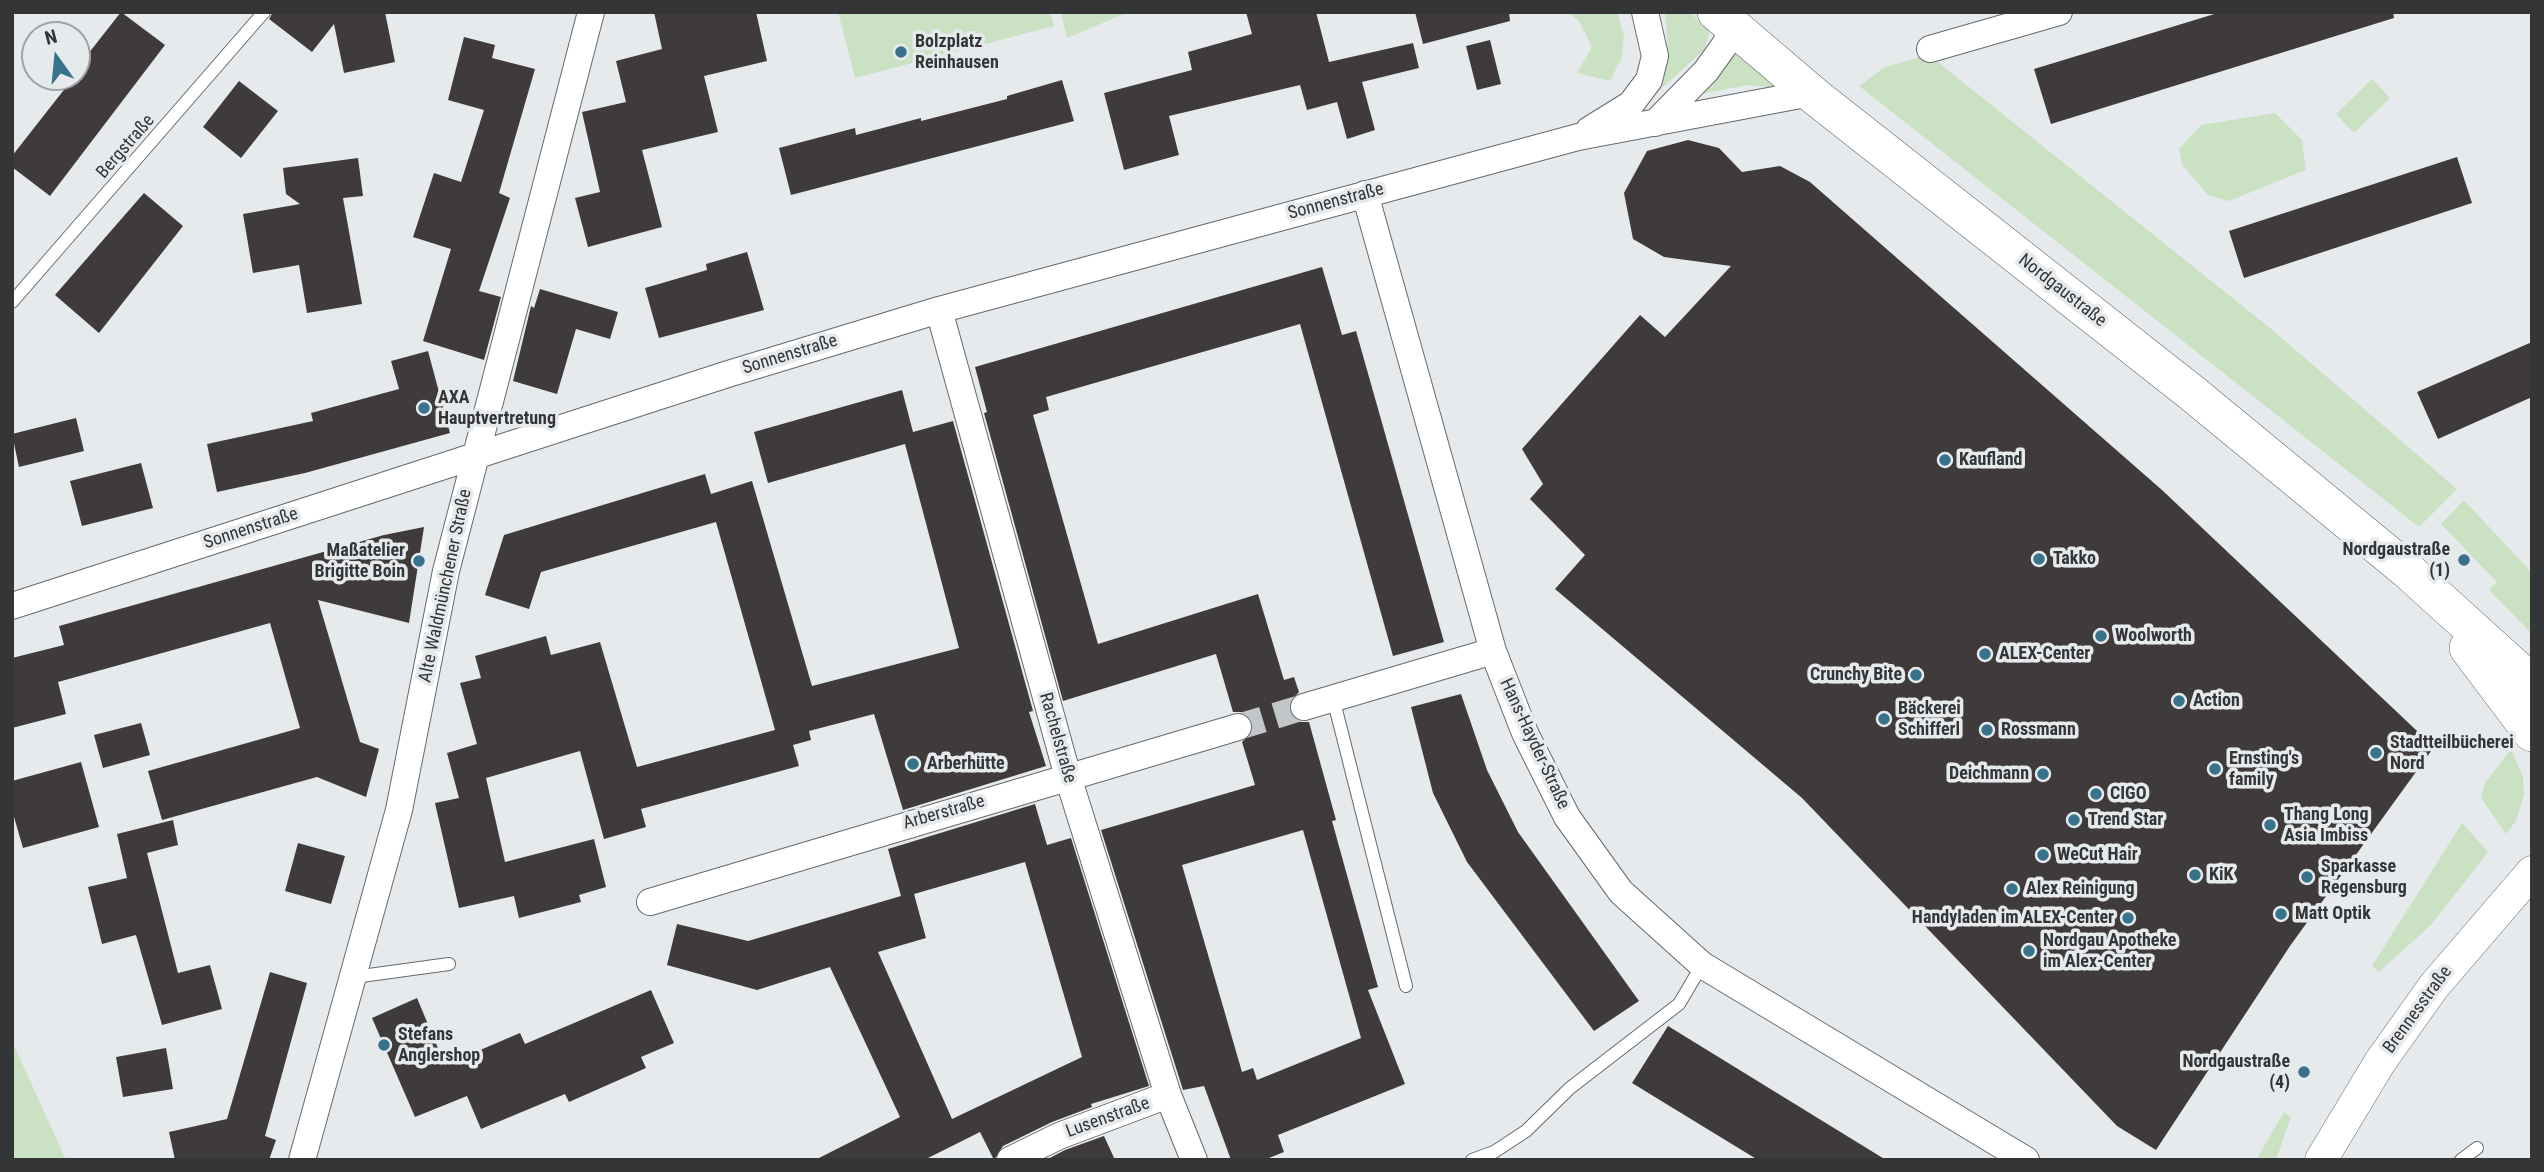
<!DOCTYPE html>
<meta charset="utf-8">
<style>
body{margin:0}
#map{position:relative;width:2544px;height:1172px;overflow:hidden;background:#e6eaed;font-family:"Roboto Condensed",sans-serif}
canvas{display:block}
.frame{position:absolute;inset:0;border:14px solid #343537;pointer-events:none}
.north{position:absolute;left:21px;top:21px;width:70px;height:70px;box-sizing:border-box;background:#e6eaed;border:2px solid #9fa2a4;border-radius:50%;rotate:345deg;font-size:19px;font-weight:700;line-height:28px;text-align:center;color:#343537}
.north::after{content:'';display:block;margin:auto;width:24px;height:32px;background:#38738b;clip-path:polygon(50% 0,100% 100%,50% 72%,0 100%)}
</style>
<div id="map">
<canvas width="2544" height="1172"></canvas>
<div class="frame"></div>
<div class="north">N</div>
</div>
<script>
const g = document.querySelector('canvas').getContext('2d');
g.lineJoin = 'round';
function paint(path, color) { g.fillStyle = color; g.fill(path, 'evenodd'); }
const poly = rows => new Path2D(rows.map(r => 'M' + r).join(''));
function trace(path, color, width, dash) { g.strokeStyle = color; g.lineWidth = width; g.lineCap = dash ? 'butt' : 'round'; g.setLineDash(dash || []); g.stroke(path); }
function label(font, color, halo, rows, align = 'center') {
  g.font = font + ' "Roboto Condensed",sans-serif'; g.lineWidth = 7; g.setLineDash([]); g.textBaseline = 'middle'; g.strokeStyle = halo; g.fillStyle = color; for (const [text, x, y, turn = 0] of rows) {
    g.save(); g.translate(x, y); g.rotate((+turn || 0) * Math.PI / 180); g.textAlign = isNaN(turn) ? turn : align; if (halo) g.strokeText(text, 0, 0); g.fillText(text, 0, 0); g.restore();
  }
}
paint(poly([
 [838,12,1050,12,1054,26,855,78],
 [1061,12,1129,12,1067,38],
 [1568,12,1617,12,1624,35,1622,57,1610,81,1577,73,1592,47,1579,21],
 [1665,12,1689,12,1710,30,1704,50,1652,97,1668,49],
 [1735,49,1779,88,1748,85,1700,94],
 [1929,55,2270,328,2457,489,2419,527,1859,86,1885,67],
 [2372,79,2390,98,2354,133,2336,114],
 [2275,113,2302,140,2306,170,2229,201,2208,195,2182,165,2179,149,2201,125],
 [2464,500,2532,573,2532,634,2489,590,2497,582,2441,524],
 [2511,749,2523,777,2524,795,2516,821,2506,834,2481,798,2485,783],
 [2462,823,2488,852,2432,924,2379,972,2372,966],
 [12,1041,66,1160,12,1160],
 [2284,1112,2291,1117,2276,1160,2256,1160]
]), '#cbe1c3');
paint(poly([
 [121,12,165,45,50,196,12,167,12,156,74,77,77,77,77,68],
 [273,12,385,12,395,62,344,73,334,24,312,52,269,19],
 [654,12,756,12,767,61,704,76,718,132,642,150,662,227,588,247,575,198,600,192,582,112,626,102,616,61,662,49],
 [1246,12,1316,12,1329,62,1413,43,1419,68,1362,82,1375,130,1347,139,1337,102,1307,110,1300,85,1169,116,1179,155,1124,170,1104,93,1192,70,1188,52,1252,34],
 [1415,12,1509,12,1510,21,1423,44],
 [2221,12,2393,12,2394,18,2051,124,2034,69],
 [464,37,495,45,492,58,535,69,499,193,510,198,479,291,501,297,484,360,423,341,451,249,413,237,434,173,461,182,484,110,448,100],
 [1490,40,1501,84,1477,90,1466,46],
 [1062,80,1074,121,791,195,779,148,855,128,856,135,921,118,921,121,1007,99,1007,96],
 [239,81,278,111,241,158,203,127],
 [1688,140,1719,148,1742,172,1780,166,1810,182,2162,490,2434,747,2290,946,2156,1150,2117,1126,1802,798,1555,589,1585,555,1530,499,1543,484,1522,449,1640,315,1665,337,1731,266,1664,257,1633,239,1624,193,1647,151],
 [2457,157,2472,203,2244,278,2229,231],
 [358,158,363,196,343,198,362,304,307,313,299,265,253,273,243,214,300,204,286,194,283,168],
 [144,193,183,226,99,333,55,295],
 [747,252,764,310,659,338,645,288,707,270,706,264],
 [1322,267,1342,335,1356,331,1444,642,1393,656,1300,324,1046,397,1049,410,1033,415,1098,644,1258,594,1284,680,1294,677,1299,692,1289,703,1289,712,1300,722,1309,722,1336,820,1332,821,1378,987,1368,990,1405,1084,1278,1135,1284,1152,1264,1160,1231,1160,1204,1086,1183,1090,1101,830,1255,785,1242,742,1253,731,1253,722,1242,712,1233,712,1216,654,1063,701,984,413,987,412,975,367],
 [1303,830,1361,1038,1257,1080,1253,1068,1242,1072,1182,865],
 [540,289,618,312,610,339,576,329,557,394,513,381,531,306,534,308],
 [2532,342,2532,397,2438,439,2417,392],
 [428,351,450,433,305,473,217,492,207,444,313,421,311,413,399,389,391,361],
 [902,390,913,432,953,421,1033,711,1029,712,1046,766,903,810,874,714,809,731,811,740,793,745,799,766,641,809,646,827,604,839,580,751,486,778,505,862,594,839,606,887,579,895,581,902,519,918,514,896,459,908,435,803,459,798,447,753,477,744,460,683,481,678,475,656,546,636,551,655,600,642,637,767,775,730,716,522,541,572,529,609,485,595,504,535,705,474,711,494,752,481,812,686,959,648,905,444,768,483,754,432],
 [76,418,84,451,19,467,12,434],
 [141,463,153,508,82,526,70,481],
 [424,527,409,623,318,600,360,742,379,749,366,797,317,777,162,820,148,771,300,728,270,623,58,682,66,714,12,728,12,658,64,645,59,626,384,535],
 [1461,694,1487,770,1518,832,1639,1001,1594,1031,1467,862,1433,793,1411,707],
 [141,723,150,755,103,768,94,735],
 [81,762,99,827,23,848,12,810,12,781],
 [1035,804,1047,845,1071,838,1149,1086,1091,1104,1092,1107,1052,1122,1003,1146,994,1160,980,1132,924,1160,815,1160,900,1117,830,967,757,990,667,965,677,924,748,941,901,896,888,849],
 [1025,862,1082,1057,952,1119,878,952,926,938,914,894],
 [173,820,178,845,147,853,178,973,210,965,222,1009,162,1025,136,935,102,944,88,887,127,878,117,834],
 [298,843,345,856,331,904,285,891],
 [270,972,307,983,265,1136,276,1140,269,1160,175,1160,169,1132,227,1119],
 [651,990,674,1043,641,1057,646,1068,569,1102,565,1094,481,1129,467,1096,415,1117,372,1018,417,998,445,1065,520,1033,525,1044],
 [1668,1026,1886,1160,1758,1160,1632,1083],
 [166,1048,173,1089,123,1097,116,1057],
 [1104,1136,1115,1160,1046,1160,1065,1150]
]), '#403b3b');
trace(poly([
 [1238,727,1304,707]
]), '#c2c6c9', 26, [26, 13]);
const service = poly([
 [12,302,264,12],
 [1333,698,1406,986],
 [354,977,449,964],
 [1472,1160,1494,1152,1526,1131,1570,1088,1679,1004,1702,965],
 [2461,1160,2477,1148]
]);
const minor = poly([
 [1930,49,2059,12],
 [1655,123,1706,71,1724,46,1734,27],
 [1589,130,1631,104,1649,80,1655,56,1645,12],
 [1365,194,1493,651,1525,733,1567,817,1621,892,1702,965,2026,1160],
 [939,310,1068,777,1168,1095,1194,1160],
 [12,606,728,374,939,310,1578,137,1811,93],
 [1304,707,1493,651],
 [650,902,1238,727],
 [302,1160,399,810,446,571,591,12],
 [1010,1160,1059,1136,1168,1095]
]);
const tertiary = poly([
 [2321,1160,2380,1062,2434,986,2532,872]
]);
const secondary = poly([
 [1716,12,1817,98,2192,393,2407,570,2532,683],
 [2468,648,2532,733]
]);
trace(service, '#66696c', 14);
trace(minor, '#66696c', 28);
trace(tertiary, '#66696c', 33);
trace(secondary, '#66696c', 38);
trace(service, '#fff', 12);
trace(minor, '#fff', 26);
trace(tertiary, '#fff', 32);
trace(secondary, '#fff', 37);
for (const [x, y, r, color] of [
 [901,52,7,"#38738b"],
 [424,408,7,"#38738b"],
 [1945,460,7,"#38738b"],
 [2039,559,7,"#38738b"],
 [2464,560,7,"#38738b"],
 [419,561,7,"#38738b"],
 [2101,636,7,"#38738b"],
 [1985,654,7,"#38738b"],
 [1916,675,7,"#38738b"],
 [2179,701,7,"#38738b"],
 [1884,719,7,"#38738b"],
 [1987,730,7,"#38738b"],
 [2376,753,7,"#38738b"],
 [913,764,7,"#38738b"],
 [2215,769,7,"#38738b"],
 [2043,774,7,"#38738b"],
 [2096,794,7,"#38738b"],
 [2074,820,7,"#38738b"],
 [2270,825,7,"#38738b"],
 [2043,855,7,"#38738b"],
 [2195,875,7,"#38738b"],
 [2307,877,7,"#38738b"],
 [2012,889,7,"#38738b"],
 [2281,914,7,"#38738b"],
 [2128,918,7,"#38738b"],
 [2029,951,7,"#38738b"],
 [384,1045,7,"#38738b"],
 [2304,1072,7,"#38738b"]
]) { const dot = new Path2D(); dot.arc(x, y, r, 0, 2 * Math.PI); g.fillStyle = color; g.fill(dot); trace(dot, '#e6eaed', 2.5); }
label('bold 18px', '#343537', '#e6eaed', [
 ["Bolzplatz",915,42],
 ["Reinhausen",915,63],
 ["AXA",438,398],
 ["Hauptvertretung",438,419],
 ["Kaufland",1959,460],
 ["Nordgaustraße",2450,550,"right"],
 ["(1)",2450,571,"right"],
 ["Maßatelier",405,551,"right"],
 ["Brigitte Boin",405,572,"right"],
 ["Takko",2053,559],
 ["Woolworth",2115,636],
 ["ALEX-Center",1999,654],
 ["Crunchy Bite",1902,675,"right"],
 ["Action",2193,701],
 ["Bäckerei",1898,709],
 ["Schifferl",1898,730],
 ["Rossmann",2001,730],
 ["Stadtteilbücherei",2390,743],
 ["Nord",2390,764],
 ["Ernsting's",2229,759],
 ["family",2229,780],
 ["Arberhütte",927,764],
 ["Deichmann",2029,774,"right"],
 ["CIGO",2110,794],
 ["Thang Long",2284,815],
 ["Asia Imbiss",2284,836],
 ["Trend Star",2088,820],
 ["WeCut Hair",2057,855],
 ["Sparkasse",2321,867],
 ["Regensburg",2321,888],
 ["KiK",2209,875],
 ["Alex Reinigung",2026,889],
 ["Matt Optik",2295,914],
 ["Handyladen im ALEX-Center",2114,918,"right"],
 ["Nordgau Apotheke",2043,941],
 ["im Alex-Center",2043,962],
 ["Stefans",398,1035],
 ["Anglershop",398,1056],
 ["Nordgaustraße",2290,1062,"right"],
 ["(4)",2290,1083,"right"]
], 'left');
label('18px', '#343537', '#e6eaed', [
 ["Bergstraße",126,147,-49],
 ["Sonnenstraße",1336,202,-15],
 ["Nordgaustraße",2062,291,38],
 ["Sonnenstraße",790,355,-17],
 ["Sonnenstraße",251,529,-18],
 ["Alte Waldmünchener Straße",446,586,-78],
 ["Rachelstraße",1057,738,74],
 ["Hans-Hayder-Straße",1534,744,65],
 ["Arberstraße",944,813,-16],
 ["Brennesstraße",2418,1010,-54],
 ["Lusenstraße",1108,1118,-20]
]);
</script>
